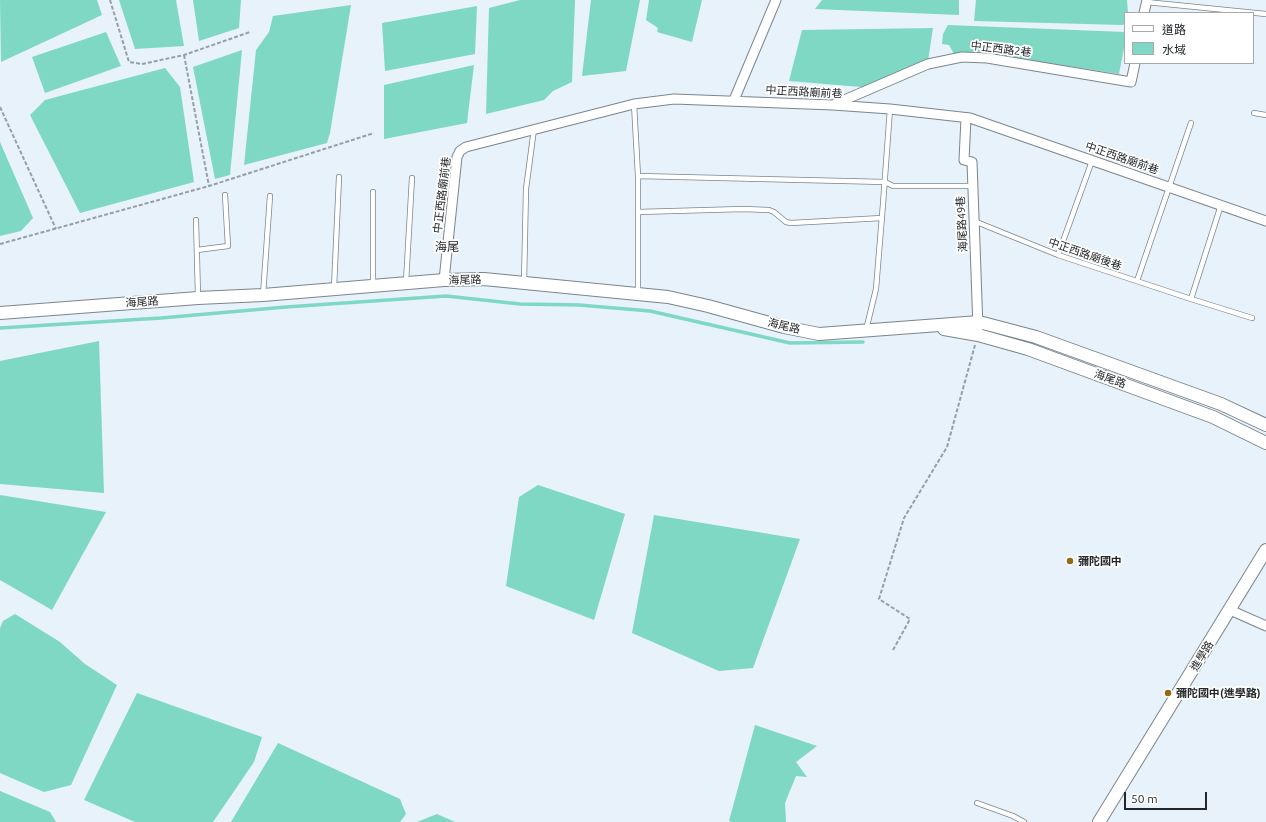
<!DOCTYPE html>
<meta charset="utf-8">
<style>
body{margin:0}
#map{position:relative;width:1266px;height:822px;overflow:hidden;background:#e7f2fb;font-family:Ubuntu,"Noto Sans TC",sans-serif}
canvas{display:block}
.legend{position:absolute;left:1124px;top:12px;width:130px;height:52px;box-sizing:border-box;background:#fff;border:1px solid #a7a9aa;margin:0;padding:5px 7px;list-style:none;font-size:12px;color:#23272a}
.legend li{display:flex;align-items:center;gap:8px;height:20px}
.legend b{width:20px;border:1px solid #a7a9aa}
.scale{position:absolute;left:1124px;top:792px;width:83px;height:18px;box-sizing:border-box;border:2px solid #23272a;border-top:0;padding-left:5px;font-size:12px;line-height:14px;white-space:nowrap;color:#23272a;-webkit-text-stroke:3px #fff;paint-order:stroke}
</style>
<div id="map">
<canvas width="1266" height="822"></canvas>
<ul class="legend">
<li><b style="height:5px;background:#fff"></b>道路</li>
<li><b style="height:11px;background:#7ed8c3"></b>水域</li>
</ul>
<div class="scale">50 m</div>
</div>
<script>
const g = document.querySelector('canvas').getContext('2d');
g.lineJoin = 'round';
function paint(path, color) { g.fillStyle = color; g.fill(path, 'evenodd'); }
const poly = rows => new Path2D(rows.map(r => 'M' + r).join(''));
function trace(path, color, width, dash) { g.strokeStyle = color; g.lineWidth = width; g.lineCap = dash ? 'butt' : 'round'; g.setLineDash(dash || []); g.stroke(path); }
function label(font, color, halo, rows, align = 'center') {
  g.font = font + ' Ubuntu,"Noto Sans TC",sans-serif'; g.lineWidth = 3.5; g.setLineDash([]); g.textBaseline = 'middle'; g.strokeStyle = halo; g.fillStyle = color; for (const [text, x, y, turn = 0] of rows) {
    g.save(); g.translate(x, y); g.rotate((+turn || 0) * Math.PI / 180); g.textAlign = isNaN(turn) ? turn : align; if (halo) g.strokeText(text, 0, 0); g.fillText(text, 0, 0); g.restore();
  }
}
paint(poly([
 [0,0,97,0,102,15,1,62],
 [119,0,176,0,184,46,135,49],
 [193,0,241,0,239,28,199,41],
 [520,0,575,0,572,82,553,91,544,100,486,114,489,8],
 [591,0,640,0,626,71,582,76],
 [649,0,702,0,692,42,657,32,658,28,646,20],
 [822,0,959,0,959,15,815,9],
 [976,0,1127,0,1128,13,1125,13,1125,22,1123,25,974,21],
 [351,5,330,133,327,143,244,165,256,50,269,32,273,16],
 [477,6,475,54,385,71,382,23],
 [948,25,1125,32,1125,43,1119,74,1002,56,955,56,949,45,942,44,943,34],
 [933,28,928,61,873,88,789,81,802,30],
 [106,32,121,66,45,93,32,57],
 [242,50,230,175,215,179,193,67],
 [474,65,467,123,384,139,384,85],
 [165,68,180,87,194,182,80,213,30,115,45,100],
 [0,142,33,218,21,231,0,236],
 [99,341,104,493,0,484,0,361],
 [538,485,625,514,594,620,506,586,519,497],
 [0,495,106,512,52,610,0,580],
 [654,515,800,539,753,668,719,671,632,633],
 [15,614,60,642,85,664,117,685,71,785,44,792,0,773,0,628,3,621],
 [137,693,262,737,254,762,213,822,135,822,84,800],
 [755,725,817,746,796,762,807,777,796,776,785,803,786,822,732,822,729,821],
 [278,743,400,799,406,814,400,822,231,822],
 [0,791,50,812,56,822,0,822],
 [437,814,455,822,417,822]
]), '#7ed8c3');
trace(poly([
 [0,328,161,318,286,307,446,296,520,304,579,305,650,311,790,343,863,342]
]), '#7ed8c3', 3.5);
const service = poly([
 [1146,2,1266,14],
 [634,104,638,176,638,293],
 [1254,113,1266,115],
 [638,176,885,182,893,186,972,186],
 [373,192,373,285],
 [1221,205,1191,299,1252,318],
 [638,212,743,209,769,210,774,212,786,222,791,223,882,218],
 [196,220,198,296],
 [974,221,1058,255,1191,299],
 [197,250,228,246,225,195],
 [1058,255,1092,161],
 [1137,281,1191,123],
 [406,282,412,178],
 [524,283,526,189,534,129],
 [334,288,339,177],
 [263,295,270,196],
 [866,330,876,289,883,204,890,109],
 [977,803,1013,816,1024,822]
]);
const minor = poly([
 [1144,13,1147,0],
 [734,100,776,0],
 [835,104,928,64,962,57,987,58,1131,82,1135,63],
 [966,118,964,160,972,162,978,328],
 [444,280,457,157,460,151,466,147,634,104,674,99,833,105,890,109,970,118,1266,221],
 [1230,610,1266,626]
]);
const tertiary = poly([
 [0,313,198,298,263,295,444,280,484,279,668,297,708,306,784,327,819,334,979,322,1036,337,1221,404,1266,425],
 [944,329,978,335,1028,349,1213,417,1266,443],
 [1099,822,1266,550]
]);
trace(service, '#7b858d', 6);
trace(minor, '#7b858d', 11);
trace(tertiary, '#7b858d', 14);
trace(poly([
 [110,0,129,62,142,64,184,55,250,32],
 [184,55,209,186],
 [0,107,56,229],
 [0,244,209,186,374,133],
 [893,650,910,619,879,599,904,518,947,447,975,345]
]), '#979fa6', 2, [4, 2]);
trace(service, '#fff', 4.5);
trace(minor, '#fff', 9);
trace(tertiary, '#fff', 12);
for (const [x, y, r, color] of [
 [1070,561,4,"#946915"],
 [1168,693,4,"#946915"]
]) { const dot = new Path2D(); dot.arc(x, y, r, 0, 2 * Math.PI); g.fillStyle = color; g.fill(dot); trace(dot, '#fff', 1.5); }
label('11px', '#23272a', '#fff', [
 ["中正西路2巷",1001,49,7],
 ["中正西路廟前巷",804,92,3],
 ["中正西路廟前巷",1122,158,19],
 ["中正西路廟前巷",442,195,-83],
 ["海尾路49巷",962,224,-93],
 ["中正西路廟後巷",1085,254,19],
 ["海尾路",465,280,-1],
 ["海尾路",142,302,-4],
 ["海尾路",784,326,13],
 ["海尾路",1110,379,20],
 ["進學路",1202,656,-59]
]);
label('bold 11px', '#23272a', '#fff', [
 ["彌陀國中",1078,561],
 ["彌陀國中(進學路)",1176,693]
], 'left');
label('12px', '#23272a', '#fff', [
 ["海尾",447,247]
]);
</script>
